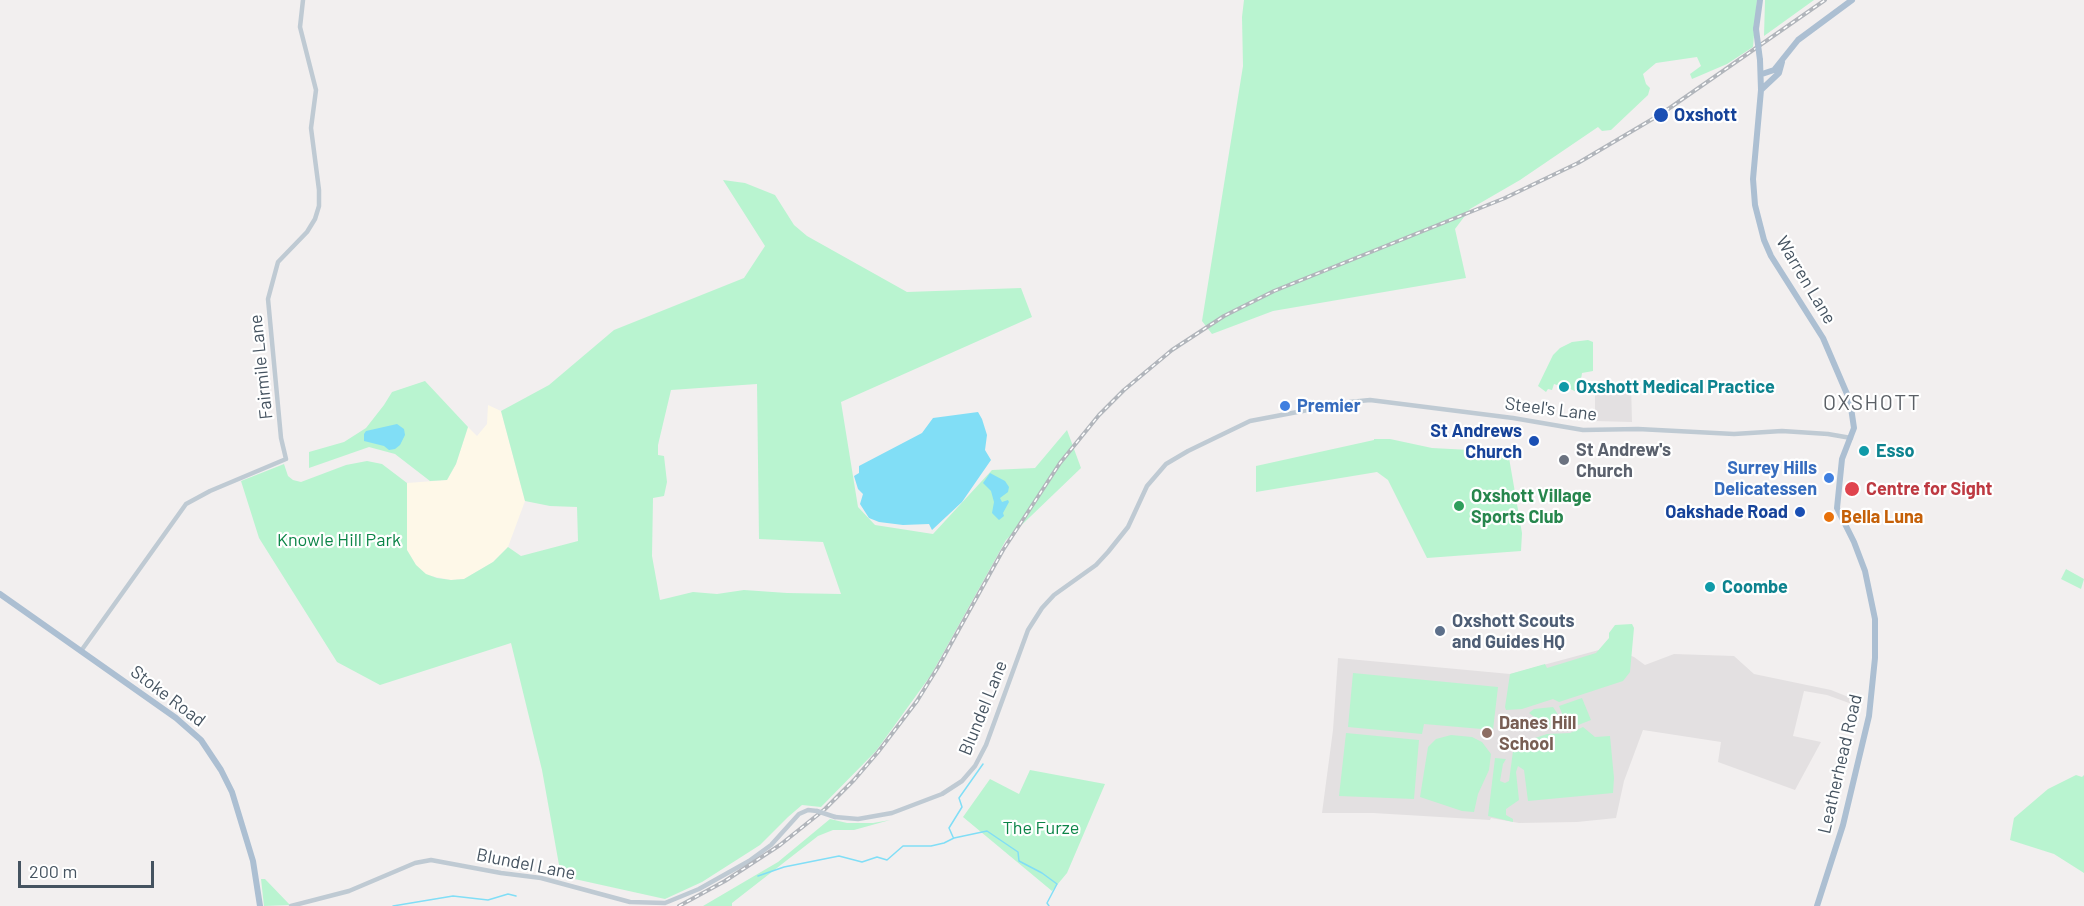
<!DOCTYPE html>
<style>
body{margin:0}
#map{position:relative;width:2084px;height:906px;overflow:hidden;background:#f2efef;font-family:Barlow,sans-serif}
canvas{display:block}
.scale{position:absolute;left:18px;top:861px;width:136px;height:27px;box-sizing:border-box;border:3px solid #455360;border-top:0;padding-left:8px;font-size:18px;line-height:21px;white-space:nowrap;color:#455360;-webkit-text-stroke:4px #fff;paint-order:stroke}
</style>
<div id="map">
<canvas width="2084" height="906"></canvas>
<div class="scale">200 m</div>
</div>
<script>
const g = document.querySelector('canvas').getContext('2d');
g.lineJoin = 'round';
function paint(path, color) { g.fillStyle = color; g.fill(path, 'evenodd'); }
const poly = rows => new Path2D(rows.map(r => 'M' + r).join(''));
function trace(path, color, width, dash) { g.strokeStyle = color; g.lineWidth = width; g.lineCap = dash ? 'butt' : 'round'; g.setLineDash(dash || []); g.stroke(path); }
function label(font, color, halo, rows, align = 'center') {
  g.font = font + ' Barlow,sans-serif'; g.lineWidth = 4.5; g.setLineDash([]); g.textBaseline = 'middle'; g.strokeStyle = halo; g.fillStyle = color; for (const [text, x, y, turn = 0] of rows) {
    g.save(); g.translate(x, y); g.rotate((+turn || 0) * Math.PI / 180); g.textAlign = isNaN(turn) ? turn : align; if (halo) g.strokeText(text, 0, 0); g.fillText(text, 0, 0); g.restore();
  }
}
paint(poly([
 [488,405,501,411,525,501,508,547,493,562,464,579,451,580,426,575,416,565,407,550,407,483,447,480,456,464,468,427,477,436,487,424]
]), '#fef8e8');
paint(poly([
 [1631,384,1632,422,1595,421,1595,385],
 [1610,647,1634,657,1645,665,1674,654,1734,656,1754,674,1831,690,1861,702,1860,707,1827,695,1804,691,1793,736,1821,742,1795,790,1718,762,1721,742,1643,730,1624,781,1616,818,1577,822,1519,823,1491,818,1490,820,1373,813,1322,813,1333,730,1338,658,1510,674]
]), '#e3e0e1');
paint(poly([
 [1244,0,1757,0,1753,47,1727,64,1692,79,1690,74,1701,66,1697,57,1656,63,1643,74,1646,84,1650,88,1648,95,1611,130,1602,131,1598,127,1520,180,1470,209,1455,229,1466,278,1273,311,1212,334,1202,321,1243,66,1242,17],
 [1765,0,1814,0,1764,36],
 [723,180,745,183,775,195,794,225,807,236,907,292,1021,288,1032,317,841,402,858,507,875,525,933,534,992,470,1035,468,1067,430,1081,468,1006,540,931,675,876,751,821,807,802,805,788,817,760,845,702,882,665,899,561,876,542,770,511,643,380,685,337,662,259,538,241,481,284,464,288,476,293,480,301,482,346,465,367,461,382,464,407,483,407,550,416,565,426,574,437,578,451,580,464,579,493,562,508,547,521,556,578,541,577,507,550,506,525,501,501,411,549,385,614,330,744,278,765,246],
 [757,384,759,539,823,542,841,594,787,593,744,590,717,594,693,592,660,600,652,556,653,498,664,496,667,482,664,456,658,455,658,445,671,390],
 [1588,340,1593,342,1593,371,1582,373,1579,393,1568,388,1570,383,1563,380,1560,386,1554,384,1552,390,1548,389,1546,392,1538,386,1553,355,1560,348,1572,342],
 [425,381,468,427,456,464,447,480,430,481,395,454,369,447,309,468,309,452,344,442,366,428,384,405,392,392],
 [1374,439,1390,439,1432,448,1508,452,1522,533,1521,551,1427,558,1388,480,1377,472,1256,492,1256,466,1374,440],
 [2066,569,2084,579,2081,589,2061,579],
 [1632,624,1634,628,1630,672,1623,681,1559,702,1553,699,1522,709,1506,710,1505,707,1510,674,1545,664,1547,668,1596,653,1609,638,1609,633,1615,625],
 [1353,673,1498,687,1493,730,1424,724,1422,734,1348,727],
 [1582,698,1591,720,1568,729,1559,706],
 [1553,707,1557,713,1560,725,1540,731,1539,723,1533,716,1529,713,1534,709],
 [1583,727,1595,737,1610,736,1614,778,1613,793,1528,801,1524,770,1518,766,1516,772,1519,800,1506,809,1506,815,1513,819,1513,822,1488,816,1495,758,1506,759,1503,764,1500,781,1505,783,1509,781,1513,751,1517,744,1547,734,1570,733],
 [1346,733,1419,740,1414,799,1339,796],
 [1451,735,1472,737,1482,742,1491,754,1489,770,1478,794,1474,812,1462,811,1420,797,1428,747,1436,739],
 [1030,770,1105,784,1067,873,1052,891,963,817,990,779,1019,794],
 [2076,775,2082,777,2084,775,2084,873,2054,854,2010,840,2014,818,2048,789],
 [830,819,847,823,873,823,890,820,854,830,833,830,818,836,732,903,732,906,703,906,778,862],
 [261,879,265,879,290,905,264,906]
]), '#b9f4d0');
paint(poly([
 [978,412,982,419,987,435,985,450,991,460,962,502,932,530,929,524,903,525,879,522,869,518,860,504,863,494,858,489,854,476,859,473,859,466,922,433,933,418],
 [397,424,404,429,405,435,400,445,395,449,389,450,384,446,364,441,364,434,366,431],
 [990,473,1005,481,1009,487,1008,492,1000,498,1002,502,1008,500,1009,502,1003,513,1004,516,999,520,992,513,994,502,991,491,983,483]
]), '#81def6');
trace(poly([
 [953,837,949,828,962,807,959,798,983,764],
 [758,876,784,867,839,856,862,862,877,857,887,860,903,846,931,846,944,843,954,838,987,831,1018,852,1019,861,1042,873,1057,884,1047,903,1049,906],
 [393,906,453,896,488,900,508,894,516,896]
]), '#81def6', 1.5);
trace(poly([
 [81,651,186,504,210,491,286,459,281,438,268,299,278,262,307,232,315,219,319,206,319,190,311,128,316,90,300,27,303,0],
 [835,817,858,819,892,813,942,794,962,781,975,766,986,745,1028,630,1042,608,1054,595,1096,565,1108,552,1128,527,1147,486,1166,464,1188,451,1250,421,1350,402,1370,400,1513,418,1583,430,1638,429,1734,434,1782,431,1828,434,1851,438],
 [291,906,349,891,415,863,431,860,501,873,541,878,630,902,665,903,699,889,749,861,771,845,799,814,808,810,817,811]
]), '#bfcad3', 4.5);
trace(poly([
 [1756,29,1760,0],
 [1760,60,1761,90,1753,179,1755,205,1764,240,1771,256,1823,338,1850,401,1854,428,1842,459,1837,508,1854,542,1865,571,1875,619,1875,658,1869,716,1843,825,1817,906],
 [1762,74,1774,70,1798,40,1852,0],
 [1762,89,1779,73,1782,62],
 [0,594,176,718,201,740,221,770,232,792,253,861,260,906]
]), '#acbfd2', 6);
const rail = poly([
 [679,906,725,881,780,845,825,809,854,780,878,752,917,701,938,667,1003,550,1060,463,1099,415,1124,390,1172,350,1224,316,1274,291,1505,198,1578,163,1661,114,1825,0]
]);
trace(rail, '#b1b5bb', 4);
trace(rail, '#fff', 1.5, [4.5]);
trace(poly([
 [817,811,835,817]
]), '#bfcad3', 4.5);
trace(poly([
 [1756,29,1760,60]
]), '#acbfd2', 6);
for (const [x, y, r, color] of [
 [1661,115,8,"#1a4fb4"],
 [1564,387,6,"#0f9aa8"],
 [1285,406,6,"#3f7fe0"],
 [1534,441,6,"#1a4fb4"],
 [1864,451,6,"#0f9aa8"],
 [1564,460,6,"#6b7280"],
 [1829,478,6,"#3f7fe0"],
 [1852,489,8,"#e0444e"],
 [1459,506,6,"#2e9e5b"],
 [1800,512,6,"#1a4fb4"],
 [1829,517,6,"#e8710a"],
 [1710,587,6,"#0f9aa8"],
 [1440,631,6,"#5c6f8a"],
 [1487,733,6,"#8d6e63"]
]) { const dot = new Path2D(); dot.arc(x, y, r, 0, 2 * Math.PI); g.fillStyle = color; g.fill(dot); trace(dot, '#fff', 2); }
label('bold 18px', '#164399', '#fff', [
 ["Oxshott",1674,115,"left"],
 ["St Andrews",1522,431],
 ["Church",1522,452],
 ["Oakshade Road",1788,512]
], 'right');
label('18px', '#455360', '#fff', [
 ["Warren Lane",1806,280,59],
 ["Fairmile Lane",261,367,-96],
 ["Steel's Lane",1551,409,7],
 ["Stoke Road",168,696,37],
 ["Blundel Lane",983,708,-68],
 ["Leatherhead Road",1840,764,-77],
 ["Blundel Lane",526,864,11]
]);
label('bold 18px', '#0d838f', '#fff', [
 ["Oxshott Medical Practice",1576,387],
 ["Esso",1876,451],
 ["Coombe",1722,587]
], 'left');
label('bold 18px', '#366cbe', '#fff', [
 ["Premier",1297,406],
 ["Surrey Hills",1817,468,"right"],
 ["Delicatessen",1817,489,"right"]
], 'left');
label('bold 18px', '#5b616d', '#fff', [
 ["St Andrew's",1576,450],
 ["Church",1576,471]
], 'left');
label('bold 18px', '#be3a42', '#fff', [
 ["Centre for Sight",1866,489]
], 'left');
label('bold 18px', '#27864d', '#fff', [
 ["Oxshott Village",1471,496],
 ["Sports Club",1471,517]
], 'left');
label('bold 18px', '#c56008', '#fff', [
 ["Bella Luna",1841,517]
], 'left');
label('18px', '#0c8548', '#fff', [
 ["Knowle Hill Park",339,540],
 ["The Furze",1041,828]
]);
label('bold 18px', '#4e5e75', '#fff', [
 ["Oxshott Scouts",1452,621],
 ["and Guides HQ",1452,642]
], 'left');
label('bold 18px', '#785e54', '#fff', [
 ["Danes Hill",1499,723],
 ["School",1499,744]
], 'left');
g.letterSpacing = '1.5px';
label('21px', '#5b6066', '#fff', [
 ["OXSHOTT",1872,403]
]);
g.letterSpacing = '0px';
</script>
